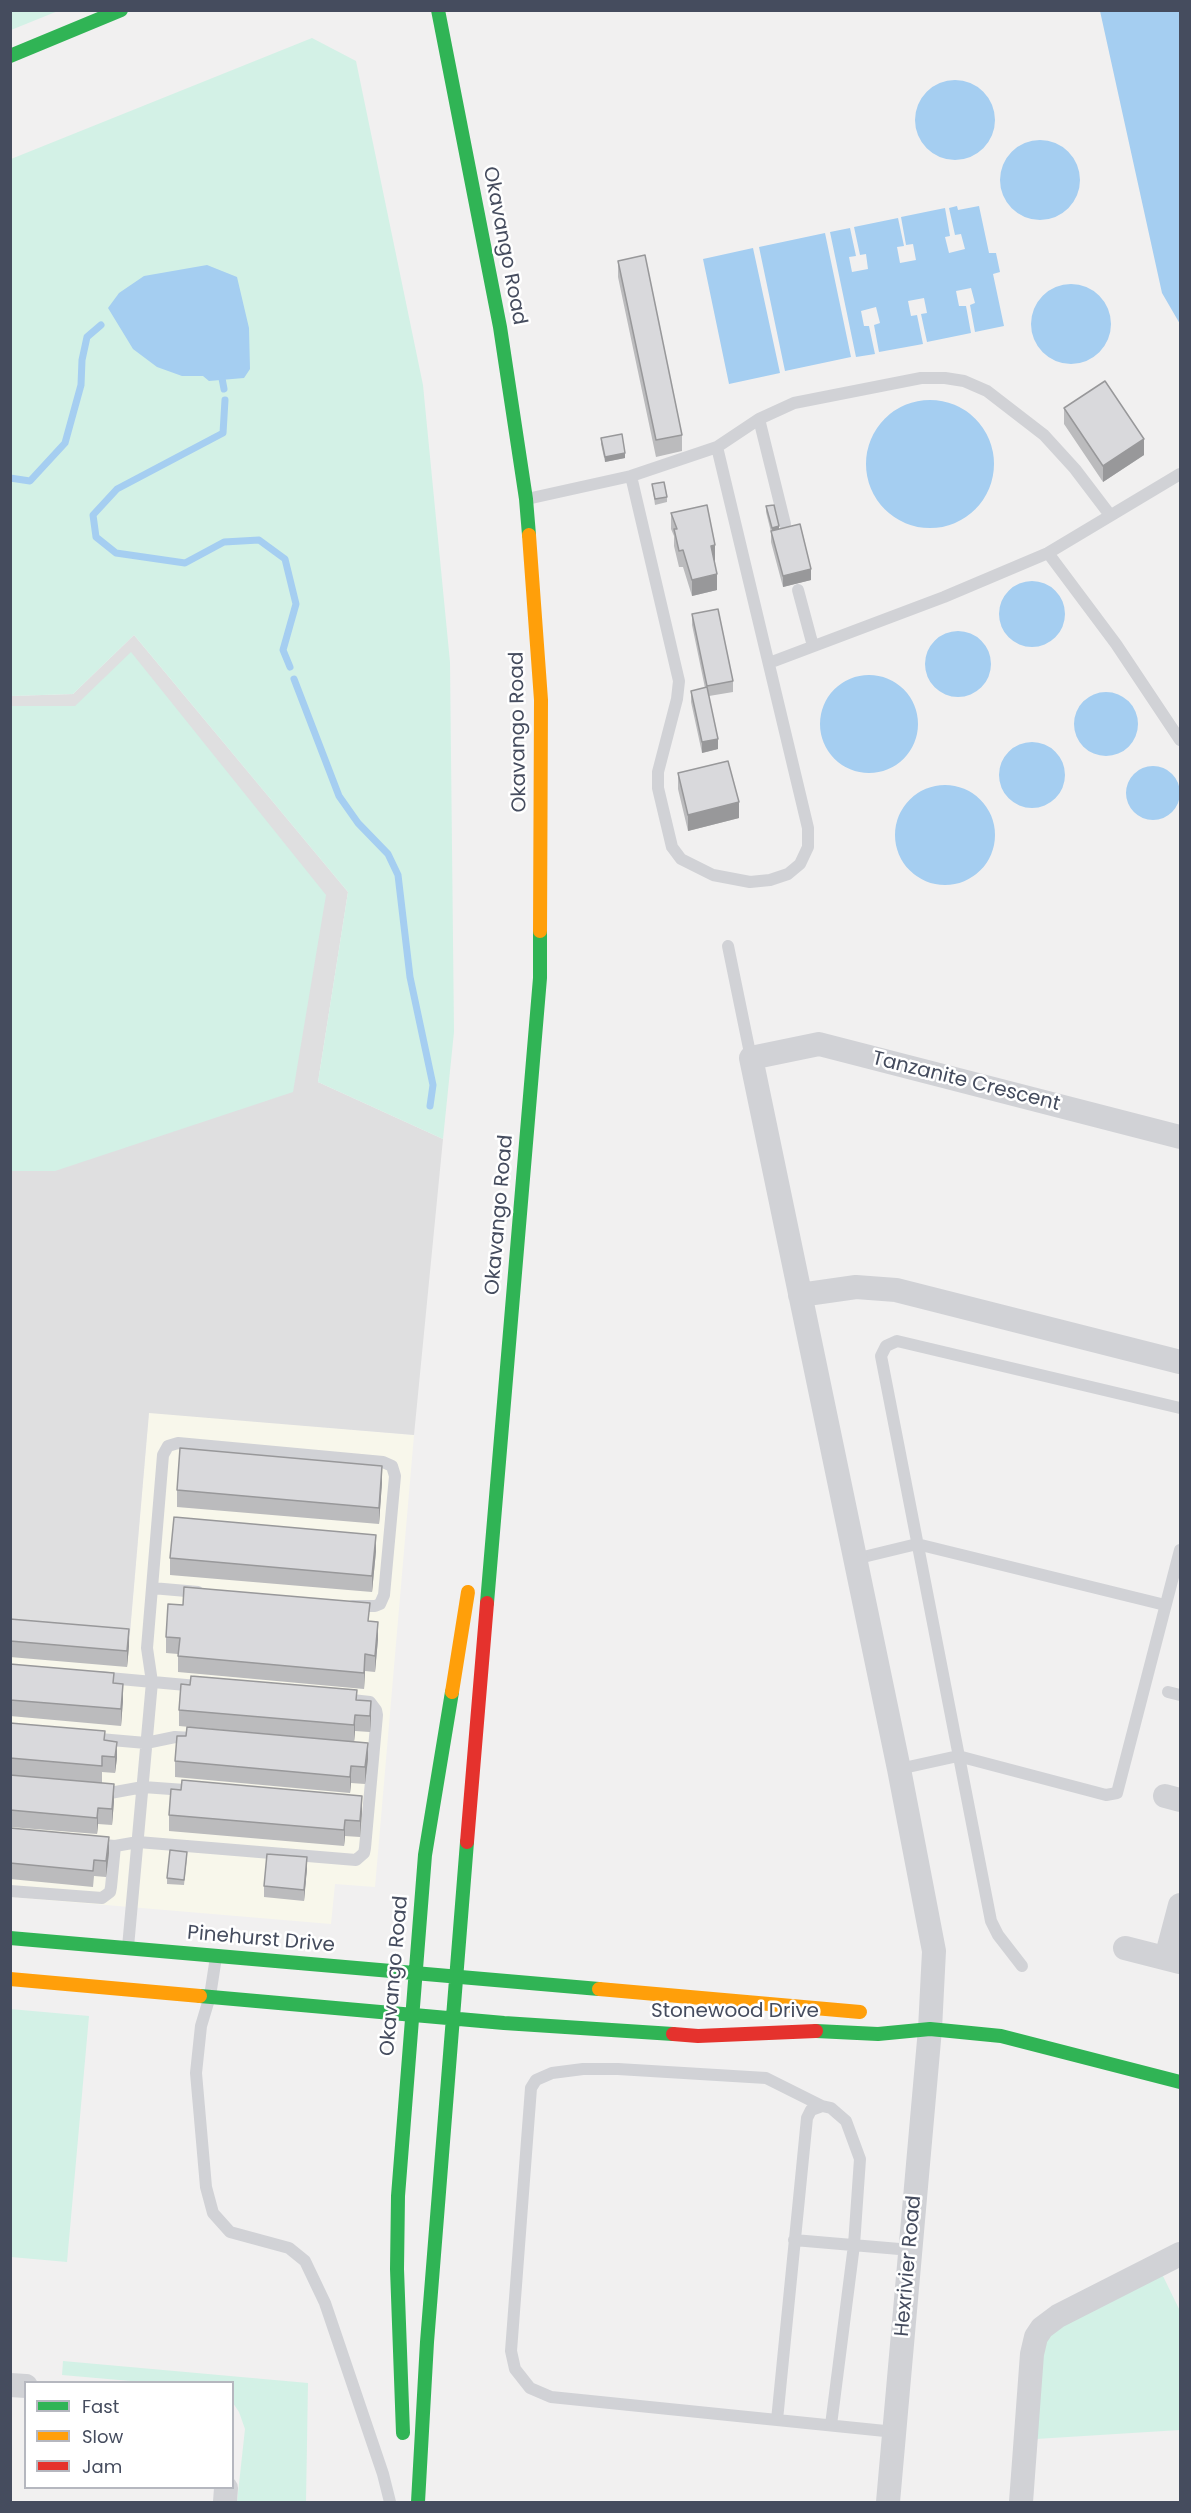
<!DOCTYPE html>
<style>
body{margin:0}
#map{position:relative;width:1191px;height:2513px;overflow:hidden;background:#f1f0f0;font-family:Poppins,sans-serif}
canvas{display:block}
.frame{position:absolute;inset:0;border:12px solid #454c5e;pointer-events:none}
.legend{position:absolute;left:24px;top:2381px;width:210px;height:108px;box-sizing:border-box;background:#fff;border:2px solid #b5b7bf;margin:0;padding:8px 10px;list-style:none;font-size:18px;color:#454c5e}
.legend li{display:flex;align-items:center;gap:12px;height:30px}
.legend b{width:30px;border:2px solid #b5b7bf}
</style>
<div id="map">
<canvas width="1191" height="2513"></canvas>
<div class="frame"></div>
<ul class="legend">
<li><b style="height:8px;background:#30b455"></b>Fast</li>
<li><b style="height:8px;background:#ff9f0a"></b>Slow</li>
<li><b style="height:8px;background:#e5322d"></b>Jam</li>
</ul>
</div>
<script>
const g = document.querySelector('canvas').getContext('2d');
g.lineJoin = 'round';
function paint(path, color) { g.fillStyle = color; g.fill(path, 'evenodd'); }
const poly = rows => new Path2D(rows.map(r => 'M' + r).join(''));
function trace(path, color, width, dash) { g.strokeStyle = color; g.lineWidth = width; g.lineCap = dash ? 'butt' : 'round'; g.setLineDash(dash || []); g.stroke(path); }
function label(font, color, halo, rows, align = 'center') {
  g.font = font + ' Poppins,sans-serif'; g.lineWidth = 5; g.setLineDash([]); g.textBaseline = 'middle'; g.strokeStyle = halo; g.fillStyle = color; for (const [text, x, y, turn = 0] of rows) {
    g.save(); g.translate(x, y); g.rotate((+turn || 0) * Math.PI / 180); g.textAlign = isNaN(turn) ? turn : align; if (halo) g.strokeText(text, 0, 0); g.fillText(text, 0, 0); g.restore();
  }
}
paint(poly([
 [149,1412,414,1435,375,1887,335,1884,331,1924,11,1897,10,1634,129,1643]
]), '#f8f7eb');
paint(poly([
 [134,635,348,892,318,1082,443,1139,414,1435,149,1413,129,1644,11,1634,10,696,73,694]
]), '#dfdfe0');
paint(poly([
 [11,10,58,10,58,11,11,30],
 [312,38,356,61,423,385,450,662,454,1032,443,1139,318,1082,348,892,134,635,73,694,11,696,11,159],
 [131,652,326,895,293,1092,55,1171,11,1171,11,706,75,706],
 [10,2009,89,2016,67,2262,11,2257],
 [1162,2274,1180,2311,1180,2430,1036,2439,1042,2348,1050,2333],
 [63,2361,308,2383,306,2502,237,2502,245,2429,239,2412,233,2403,232,2382,142,2382,62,2375]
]), '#d3f1e6');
paint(poly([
 [1100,11,1180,11,1180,324,1162,293],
 '915 120a40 40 0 1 1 80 0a40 40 0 1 1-80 0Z',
 '1000 180a40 40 0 1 1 80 0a40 40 0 1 1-80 0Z',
 [957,206,958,210,979,206,989,253,996,253,1000,272,993,274,1004,326,975,332,970,305,975,303,971,288,956,291,959,306,966,306,971,333,927,342,921,314,927,313,924,298,908,301,911,316,917,315,923,344,879,352,874,325,880,323,876,307,861,311,864,326,869,326,875,354,856,357,830,232,850,228,856,256,849,257,852,272,868,269,866,254,860,255,854,227,898,218,904,246,897,247,900,263,916,260,913,244,906,245,901,217,945,208,950,236,945,237,949,253,965,249,961,234,955,235,949,208],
 [825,233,851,357,785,371,759,247],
 [753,248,780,373,729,384,703,259],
 [207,265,237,277,249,328,250,369,244,378,209,381,203,376,182,376,157,367,133,349,108,308,119,293,144,276],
 '1031 324a40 40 0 1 1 80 0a40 40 0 1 1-80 0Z',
 '866 464a64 64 0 1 1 128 0a64 64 0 1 1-128 0Z',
 '999 614a33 33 0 1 1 66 0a33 33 0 1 1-66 0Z',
 '925 664a33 33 0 1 1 66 0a33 33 0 1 1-66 0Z',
 '820 724a49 49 0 1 1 98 0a49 49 0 1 1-98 0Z',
 '1074 724a32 32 0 1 1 64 0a32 32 0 1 1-64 0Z',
 '999 775a33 33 0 1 1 66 0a33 33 0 1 1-66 0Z',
 '1126 793a27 27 0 1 1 54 0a27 27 0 1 1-54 0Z',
 '895 835a50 50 0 1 1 100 0a50 50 0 1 1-100 0Z'
]), '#a5cef1');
trace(poly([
 [221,373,224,389],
 [225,400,223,433,117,489,93,515,96,537,116,553,185,563,224,542,259,540,285,559,296,604,283,650,290,667],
 [10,478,30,481,65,443,81,385,82,360,87,337,101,325],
 [294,679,339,796,358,823,388,854,398,875,410,977,433,1085,430,1106]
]), '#a5cef1', 7);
trace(poly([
 [759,419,785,524],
 [631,476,679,681,677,699,658,772,658,788,672,847,681,859,713,875,750,882,770,880,788,874,800,864,808,847,808,828,717,447],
 [527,499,631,476,717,447,759,419,794,403,921,378,945,378,964,381,987,391,1044,435,1075,469,1110,515],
 [1048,553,1116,644,1180,740],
 [798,590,813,646],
 [769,663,944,597,1048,553,1180,474],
 [728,946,751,1058],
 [855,1559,917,1544,1165,1605],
 [152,1588,198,1592],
 [98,1677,197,1686],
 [1168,1692,1180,1695],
 [88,1738,146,1743,175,1737,193,1738],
 [899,1769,958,1756,1106,1795,1117,1793,1180,1550],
 [98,1792,110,1793,143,1787,185,1790],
 [92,1844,115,1846,138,1842,356,1860,364,1853,365,1848,377,1715,376,1710,370,1702,343,1699],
 [10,1891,102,1898,110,1892,111,1887,115,1846],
 [128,1947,152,1682,147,1648,163,1455,168,1446,178,1443,383,1462,392,1466,395,1476,384,1595,380,1604,375,1606,353,1606],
 [216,1957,210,1996,201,2026,196,2073,206,2187,213,2213,230,2232,289,2248,305,2261,325,2303,383,2474,390,2502],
 [1022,1966,998,1935,991,1921,881,1356,886,1346,897,1341,1180,1408],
 [822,2106,766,2078,618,2069,583,2069,552,2073,536,2080,531,2088,511,2351,515,2369,530,2388,551,2397,895,2432],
 [794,2240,911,2250],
 [777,2420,807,2118,811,2110,822,2106,831,2108,846,2121,860,2159,854,2245,831,2425]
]), '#d1d2d6', 12);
trace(poly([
 [800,1295,856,1287,896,1290,1180,1362],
 [1165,1796,1180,1800],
 [1125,1948,1180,1962],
 [1166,1958,1180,1905],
 [10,2385,26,2386],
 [225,2502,226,2488],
 [888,2502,930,2029,934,1951,899,1769,751,1058,819,1044,1180,1137],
 [1021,2502,1032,2354,1036,2337,1042,2328,1058,2316,1180,2254]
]), '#d1d2d6', 24);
trace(poly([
 [438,10,500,327,526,499,529,535],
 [10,56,121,10],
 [487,1603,540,978,540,931],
 [10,1938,599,1989],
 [200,1996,504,2023,673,2034],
 [816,2031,878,2034,930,2029,1001,2036,1180,2082],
 [403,2433,397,2269,398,2196,425,1855,452,1692],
 [418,2502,427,2342,467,1842]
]), '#30b455', 14);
trace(poly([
 [529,535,541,700,540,931],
 [452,1692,468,1592],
 [10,1979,200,1996],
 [599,1989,860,2012]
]), '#ff9f0a', 14);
trace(poly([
 [467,1842,487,1603],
 [673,2034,698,2036,816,2031]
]), '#e5322d', 14);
paint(poly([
 [618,261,682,435,682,451,656,457,618,277],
 [1064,408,1144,455,1103,482,1064,424],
 [601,438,625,458,605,462,601,444],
 [652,484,667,497,667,502,655,505],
 [766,506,779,529,811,580,783,587,771,542,771,532,766,512],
 [671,513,715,561,714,561,717,590,692,596,683,567,679,567,674,546,674,536,671,529],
 [692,614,733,681,733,692,709,696,718,749,702,753,691,702,691,691,705,688,692,625],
 [678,773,739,818,688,831,678,789],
 [382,1482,379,1524,177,1507,177,1490],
 [376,1551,372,1592,170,1575,170,1558],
 [10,1619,129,1646,127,1667,10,1657],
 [370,1621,378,1639,375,1672,365,1671,364,1689,178,1672,178,1654,166,1653,166,1637],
 [10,1664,114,1683,123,1700,121,1726,10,1716],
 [357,1700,371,1718,370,1732,355,1731,354,1742,368,1759,365,1784,351,1783,350,1793,175,1777,175,1761,186,1736,278,1735,179,1726,179,1710],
 [10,1723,105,1741,117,1758,115,1773,102,1772,102,1783,10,1775],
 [10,1775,114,1801,112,1825,98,1824,97,1834,10,1827],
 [362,1812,360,1837,345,1836,344,1846,169,1831,169,1815],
 [10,1828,109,1853,106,1877,94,1876,93,1887,10,1879],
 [187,1857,184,1885,167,1884,167,1878],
 [307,1868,304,1901,264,1897,264,1886]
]), '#bbbbbd');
paint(poly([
 [1144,439,1144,455,1103,482,1103,466],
 [625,453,625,458,605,462,605,457],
 [779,526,779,532,772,533,772,528],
 [715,545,715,561,711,562,711,546],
 [811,569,811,580,783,587,783,576],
 [717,574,717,590,692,596,692,580],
 [718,739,718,749,702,753,702,742],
 [739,802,739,818,688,831,688,815],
 [382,1466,382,1482,379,1524,379,1508],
 [376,1535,376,1551,372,1592,372,1576],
 [378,1622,378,1639,375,1672,375,1656],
 [129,1629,129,1646,127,1667,127,1651],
 [365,1654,365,1671,364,1689,364,1673],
 [123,1684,123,1700,121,1726,121,1709],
 [371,1701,371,1718,370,1732,370,1716],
 [355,1715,355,1731,354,1742,354,1725],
 [117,1742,117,1758,115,1773,115,1757],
 [368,1743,368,1759,365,1784,365,1767],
 [351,1766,351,1783,350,1793,350,1777],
 [114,1784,114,1801,112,1825,112,1809],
 [362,1796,362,1812,360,1837,360,1821],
 [98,1808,98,1824,97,1834,97,1818],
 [345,1820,345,1836,344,1846,344,1830],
 [109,1837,109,1853,106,1877,106,1861],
 [307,1857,307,1868,304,1901,304,1890]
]), '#98989a');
const building = poly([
 [645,255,682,435,656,440,618,261,645,255],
 [1105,381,1144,439,1103,466,1064,408,1105,381],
 [622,434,625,453,605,457,601,438,622,434],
 [664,482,667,497,655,499,652,484,664,482],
 [707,505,715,545,711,546,717,574,692,580,683,550,679,551,674,529,677,529,671,513,707,505],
 [774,505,779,526,772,528,766,506,774,505],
 [800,524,811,569,783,576,771,531,800,524],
 [718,609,733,681,707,686,692,614,718,609],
 [707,687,718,739,702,742,691,691,707,687],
 [728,761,739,802,688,815,678,773,728,761],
 [180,1448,382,1466,379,1508,177,1490,180,1448],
 [174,1517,376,1535,372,1576,170,1558,174,1517],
 [184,1587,370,1603,368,1621,378,1622,375,1656,365,1654,364,1673,178,1656,180,1638,166,1637,168,1604,183,1605,184,1587],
 [10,1619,129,1629,127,1651,10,1641,10,1619],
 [10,1664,114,1673,113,1683,123,1684,121,1709,10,1700,10,1664],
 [191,1676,357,1690,356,1700,371,1701,370,1716,355,1715,354,1725,179,1710,181,1684,190,1685,191,1676],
 [10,1723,105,1731,104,1740,117,1742,115,1757,102,1756,102,1766,10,1758,10,1723],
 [187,1727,368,1743,365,1767,351,1766,350,1777,175,1761,177,1736,186,1736,187,1727],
 [10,1775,114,1784,112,1809,98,1808,97,1818,10,1810,10,1775],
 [182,1780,362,1796,360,1821,345,1820,344,1830,169,1815,171,1789,181,1790,182,1780],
 [10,1828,109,1837,106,1861,94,1860,93,1871,10,1863,10,1828],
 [170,1850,187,1852,184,1880,167,1878,170,1850],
 [267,1854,307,1857,304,1890,264,1886,267,1854]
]);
paint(building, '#d9d9dc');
trace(building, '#98989a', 1.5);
label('20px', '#454c5e', '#fff', [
 ["Okavango Road",504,246,79],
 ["Okavango Road",519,732,-91],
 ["Tanzanite Crescent",966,1082,14],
 ["Okavango Road",500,1215,-85],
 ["Pinehurst Drive",261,1940,5],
 ["Okavango Road",395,1976,-85],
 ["Stonewood Drive",735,2012],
 ["Hexrivier Road",909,2266,-85]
]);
</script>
